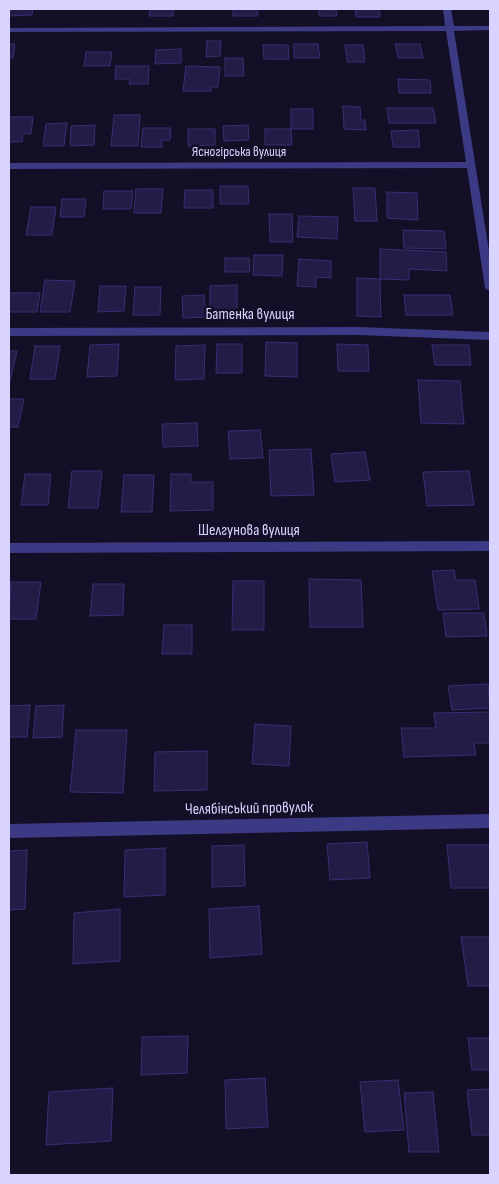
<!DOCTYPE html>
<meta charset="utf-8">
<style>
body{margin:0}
#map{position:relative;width:499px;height:1184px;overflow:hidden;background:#130f26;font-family:"Sofia Sans Condensed",sans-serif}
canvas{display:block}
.frame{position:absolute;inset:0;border:10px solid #d9d4ff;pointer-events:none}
</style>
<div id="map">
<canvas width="499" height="1184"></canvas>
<div class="frame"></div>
</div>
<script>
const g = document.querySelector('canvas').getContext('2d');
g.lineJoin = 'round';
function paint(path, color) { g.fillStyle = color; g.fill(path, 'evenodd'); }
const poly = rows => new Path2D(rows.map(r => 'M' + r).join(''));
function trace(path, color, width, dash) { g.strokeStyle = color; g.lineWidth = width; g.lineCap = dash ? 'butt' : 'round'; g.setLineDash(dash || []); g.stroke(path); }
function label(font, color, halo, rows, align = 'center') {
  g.font = font + ' "Sofia Sans Condensed",sans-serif'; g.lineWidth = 5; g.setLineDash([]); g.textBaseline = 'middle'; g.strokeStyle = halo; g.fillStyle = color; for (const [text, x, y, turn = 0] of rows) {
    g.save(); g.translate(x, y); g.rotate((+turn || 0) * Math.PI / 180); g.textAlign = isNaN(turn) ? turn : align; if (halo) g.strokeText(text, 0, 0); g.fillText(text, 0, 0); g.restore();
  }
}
const building = poly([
 [9,9,33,9,32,15,9,16,9,9],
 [150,9,174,9,173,16,149,16,150,9],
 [233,9,257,9,258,16,233,16,233,9],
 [319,9,336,9,337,16,319,16,319,9],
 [355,9,379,9,380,17,356,17,355,9],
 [207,41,221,41,220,56,206,57,207,41],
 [9,44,15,44,13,58,9,58,9,44],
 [294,44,318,44,320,58,294,58,294,44],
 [395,44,420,44,423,58,398,58,395,44],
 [263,45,288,45,289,59,264,59,263,45],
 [345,45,363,45,365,62,347,62,345,45],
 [181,49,181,63,155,64,156,50,181,49],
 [86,52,112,52,110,66,84,66,86,52],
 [225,58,243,58,244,76,225,76,225,58],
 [116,66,149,66,148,84,129,84,130,79,115,79,116,66],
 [186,66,220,67,218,87,211,87,211,91,183,91,186,66],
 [398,79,430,80,431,93,399,93,398,79],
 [343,106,360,107,361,120,365,120,366,130,344,129,343,106],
 [387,108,433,108,436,123,389,123,387,108],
 [291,109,313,109,313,129,291,129,291,109],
 [114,115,140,115,138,146,111,146,114,115],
 [9,117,33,117,31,134,23,134,22,142,9,142,9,117],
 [67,123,64,146,43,146,46,124,67,123],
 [95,125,94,145,70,146,71,126,95,125],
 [248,125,249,140,224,141,223,126,248,125],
 [143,128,171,128,170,140,162,140,162,147,141,147,143,128],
 [188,129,215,129,215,145,188,146,188,129],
 [265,129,291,129,292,145,265,145,265,129],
 [418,130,420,147,393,147,391,131,418,130],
 [220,186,248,186,249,204,220,204,220,186],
 [353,188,375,188,377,221,355,221,353,188],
 [136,189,163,189,161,213,134,213,136,189],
 [185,190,213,190,213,208,184,208,185,190],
 [104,191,133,191,131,209,103,209,104,191],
 [387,192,417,193,418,220,387,218,387,192],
 [62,199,86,199,84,217,60,217,62,199],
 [31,207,56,207,52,235,26,235,31,207],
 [269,214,292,214,293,242,270,242,269,214],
 [299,216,338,217,337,239,297,237,299,216],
 [403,230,444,231,446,249,404,248,403,230],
 [380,249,446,252,447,271,409,269,409,280,380,279,380,249],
 [254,255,283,255,282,276,253,275,254,255],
 [225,258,249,258,250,272,225,272,225,258],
 [299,259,331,261,331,278,316,277,316,287,297,286,299,259],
 [357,278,380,279,381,317,357,316,357,278],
 [45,280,75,281,70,312,40,312,45,280],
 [237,285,237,312,210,312,210,286,237,285],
 [100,286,126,286,124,311,98,312,100,286],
 [135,287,161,287,160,315,133,315,135,287],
 [9,293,40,293,37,312,9,312,9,293],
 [204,295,206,317,183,318,182,296,204,295],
 [404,295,450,295,453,315,406,315,404,295],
 [266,342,297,343,297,377,265,376,266,342],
 [119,344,117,376,87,377,90,345,119,344],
 [217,344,242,344,242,373,216,373,217,344],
 [337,344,368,345,369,371,338,371,337,344],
 [205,345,204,379,175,380,176,346,205,345],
 [432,345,469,345,471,365,435,365,432,345],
 [35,346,60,346,55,379,30,379,35,346],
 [9,351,17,351,9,386,9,351],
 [418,380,460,381,464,424,421,423,418,380],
 [9,399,24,399,18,427,9,427,9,399],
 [197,423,198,446,163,447,162,424,197,423],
 [260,430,263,458,230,459,228,431,260,430],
 [311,449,314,495,271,496,269,450,311,449],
 [365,452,370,480,335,482,331,454,365,452],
 [72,471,102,471,98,508,68,508,72,471],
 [469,471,474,505,427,506,423,472,469,471],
 [25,474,51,474,48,505,21,505,25,474],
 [171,474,191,474,191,482,213,482,213,510,170,511,171,474],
 [124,475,154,475,152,512,121,512,124,475],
 [454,570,456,580,475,580,479,609,438,610,432,571,454,570],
 [309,579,361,580,363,627,310,627,309,579],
 [233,581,264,581,264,630,232,630,233,581],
 [11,582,41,582,36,619,9,619,11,582],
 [93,584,124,584,123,615,90,616,93,584],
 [443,613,484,613,487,636,446,637,443,613],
 [164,625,192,625,192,654,162,654,164,625],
 [488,684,490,708,452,710,448,686,488,684],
 [30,705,27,737,9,737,9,706,30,705],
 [64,705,62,737,33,738,36,706,64,705],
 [490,712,490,743,474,743,476,755,404,757,401,728,436,728,434,713,490,712],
 [255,724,291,726,289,766,252,764,255,724],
 [76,730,127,730,123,793,70,792,76,730],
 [207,751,207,790,154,791,155,752,207,751],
 [367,842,370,878,330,880,327,844,367,842],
 [244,845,245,886,212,887,212,846,244,845],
 [447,845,490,845,490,888,451,888,447,845],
 [165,848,165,895,124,897,125,850,165,848],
 [27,850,25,909,9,910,9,851,27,850],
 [259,906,262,954,210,958,209,909,259,906],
 [120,909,120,961,73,964,74,913,120,909],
 [461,937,490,937,490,986,468,986,461,937],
 [188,1036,187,1073,141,1075,142,1037,188,1036],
 [468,1038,490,1038,490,1070,472,1070,468,1038],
 [265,1078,268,1127,226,1129,225,1080,265,1078],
 [398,1080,404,1130,365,1132,360,1082,398,1080],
 [113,1088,111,1141,46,1145,49,1092,113,1088],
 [490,1089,490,1135,472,1135,467,1090,490,1089],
 [433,1092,439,1152,409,1152,404,1093,433,1092]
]);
paint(building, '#241b47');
trace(building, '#3b2d73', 1);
paint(poly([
 [443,9,451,9,454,26,490,26,490,30,454,31,490,257,490,291,485,288,467,168,9,169,9,163,466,162,446,31,9,32,9,28,445,26,443,9],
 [358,327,490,332,490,340,358,335,9,336,9,328,358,327],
 [490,541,490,551,9,553,9,543,490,541],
 [490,814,490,828,9,838,9,824,490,814]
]), '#3d3a85');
label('14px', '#d9d4ff', '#130f26', [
 ["Ясногірська вулиця",239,152]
]);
label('16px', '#d9d4ff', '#130f26', [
 ["Батенка вулиця",250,315],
 ["Шелгунова вулиця",249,531],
 ["Челябінський провулок",249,809,-1]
]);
</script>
